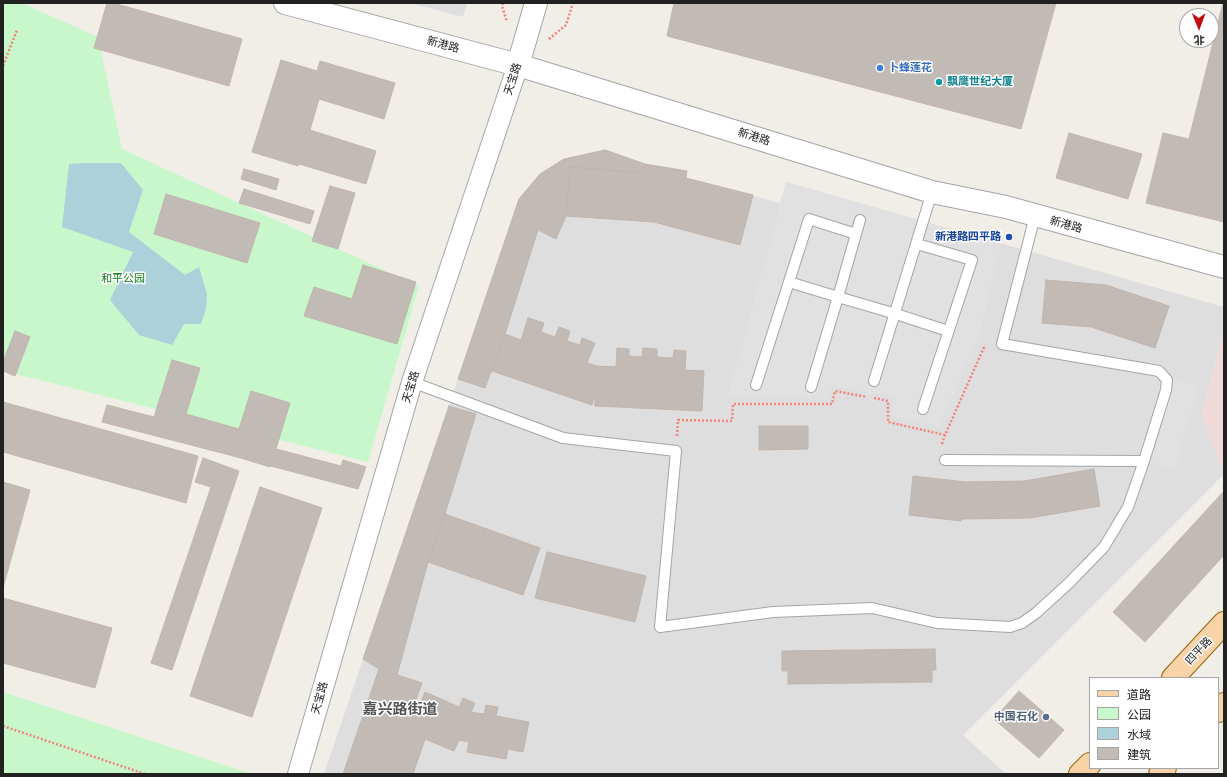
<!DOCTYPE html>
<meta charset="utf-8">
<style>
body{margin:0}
#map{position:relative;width:1227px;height:777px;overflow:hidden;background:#f1eee8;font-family:Rubik,"Noto Sans SC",sans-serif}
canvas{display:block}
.frame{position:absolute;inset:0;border:4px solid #212121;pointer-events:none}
.legend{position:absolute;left:1089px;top:677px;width:130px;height:92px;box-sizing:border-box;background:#fff;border:1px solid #a6a6a6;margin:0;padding:5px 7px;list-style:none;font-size:12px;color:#212121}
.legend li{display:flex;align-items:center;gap:8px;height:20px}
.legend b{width:20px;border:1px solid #a6a6a6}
.north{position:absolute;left:1179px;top:8px;width:40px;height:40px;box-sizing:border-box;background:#fff;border:1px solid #a6a6a6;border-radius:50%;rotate:179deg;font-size:11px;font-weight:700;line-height:16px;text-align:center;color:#212121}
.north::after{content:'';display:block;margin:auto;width:14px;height:18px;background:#c50d0f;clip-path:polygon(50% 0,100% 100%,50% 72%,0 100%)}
</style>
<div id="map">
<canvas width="1227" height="777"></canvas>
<div class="frame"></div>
<ul class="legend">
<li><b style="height:5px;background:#f7d3a7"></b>道路</li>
<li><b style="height:11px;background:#c9f7cc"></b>公园</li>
<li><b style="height:11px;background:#acd1db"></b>水域</li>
<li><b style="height:11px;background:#c1bab5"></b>建筑</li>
</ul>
<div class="north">北</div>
</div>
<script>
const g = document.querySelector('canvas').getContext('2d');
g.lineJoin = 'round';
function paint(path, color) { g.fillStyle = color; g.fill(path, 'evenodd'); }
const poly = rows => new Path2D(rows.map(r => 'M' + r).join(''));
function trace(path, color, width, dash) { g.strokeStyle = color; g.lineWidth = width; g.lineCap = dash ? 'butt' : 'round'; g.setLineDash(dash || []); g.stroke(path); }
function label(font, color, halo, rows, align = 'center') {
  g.font = font + ' Rubik,"Noto Sans SC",sans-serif'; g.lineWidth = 3; g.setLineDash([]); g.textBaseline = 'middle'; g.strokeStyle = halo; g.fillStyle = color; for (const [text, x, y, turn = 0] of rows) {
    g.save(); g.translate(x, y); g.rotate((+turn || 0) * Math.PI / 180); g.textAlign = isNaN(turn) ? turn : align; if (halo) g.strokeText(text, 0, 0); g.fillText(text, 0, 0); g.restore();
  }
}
paint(poly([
 [410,3,467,3,463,17],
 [605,150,645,164,687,171,686,178,780,203,786,182,1224,307,1224,329,1202,416,1224,474,963,735,1006,774,324,774,519,199,540,174,564,159]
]), '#dfdede');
paint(poly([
 [1224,329,1224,474,1202,416]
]), '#f0dad9');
paint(poly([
 [3,3,22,3,98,37,122,149,419,286,368,462,3,371],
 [3,692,252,774,3,774]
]), '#c9f7cc');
paint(poly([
 [786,182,1001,244,979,337,939,426,892,416,893,397,832,386,828,399,728,396],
 [1175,380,1199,386,1175,470,1151,463]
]), '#e1e1e1');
paint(poly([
 [85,163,121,163,143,190,129,232,185,275,199,267,207,294,206,309,201,324,184,324,172,345,139,335,110,300,133,252,62,227,69,164]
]), '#acd1db');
const building = poly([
 [107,3,113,3,242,39,229,86,94,48,107,3],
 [674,3,1056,3,1021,129,667,36,674,3],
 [1223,3,1224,3,1224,222,1146,203,1163,133,1189,139,1223,3],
 [281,60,317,71,320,61,395,83,384,119,319,99,310,130,376,151,366,184,299,164,298,166,252,152,281,60],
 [1069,133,1142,154,1128,199,1056,178,1069,133],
 [605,150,645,164,643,173,570,167,566,216,556,239,538,230,505,334,485,388,458,379,519,199,540,174,564,159,605,150],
 [645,164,687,171,686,178,753,195,740,245,654,222,566,216,570,167,643,173,645,164],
 [244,169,279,179,276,190,241,179,244,169],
 [330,186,355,193,338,249,312,241,330,186],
 [244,189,314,211,310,224,239,203,244,189],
 [166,194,260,223,247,263,154,234,166,194],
 [363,265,416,282,397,344,304,316,314,287,352,299,363,265],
 [1046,280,1106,285,1169,306,1155,348,1091,327,1042,323,1046,280],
 [528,318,544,323,541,332,555,337,559,327,570,331,567,341,580,345,582,338,595,343,587,363,597,366,616,367,617,348,629,349,629,356,642,357,643,348,657,349,657,357,673,358,674,350,686,351,685,370,704,371,702,411,595,406,595,394,592,405,492,371,505,334,521,340,528,318],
 [15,331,30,337,15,376,3,371,3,362,15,331],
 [172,360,200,368,186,414,239,429,251,391,290,403,276,449,341,466,343,460,366,467,358,489,271,466,270,467,241,458,102,422,107,405,154,417,172,360],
 [3,402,198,456,186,503,3,452,3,402],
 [449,406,476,414,445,514,428,562,397,675,379,669,363,659,449,406],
 [759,426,808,426,808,449,759,450,759,426],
 [203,458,239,471,172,670,151,663,211,487,195,482,203,458],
 [1094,469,1100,506,1030,518,962,519,961,521,909,515,913,476,966,482,1024,481,1094,469],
 [3,482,30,490,3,588,3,482],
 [260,487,322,508,252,717,190,696,260,487],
 [1224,491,1224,555,1145,642,1113,612,1224,491],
 [445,514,540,548,523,595,428,562,445,514],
 [547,552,646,576,635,622,535,598,547,552],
 [3,598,112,628,95,688,3,663,3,598],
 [935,649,936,670,932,670,932,682,788,684,788,671,782,671,782,651,935,649],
 [379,669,422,683,414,705,419,707,425,692,459,707,463,698,475,703,471,712,477,713,484,714,486,705,498,707,496,716,529,722,523,752,508,749,506,759,467,752,469,742,459,740,454,751,425,739,413,774,343,774,379,669],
 [1019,691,1064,730,1039,758,994,719,1019,691]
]);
paint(building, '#c1bab5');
trace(building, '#c2b5ab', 1);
const service = poly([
 [917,244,972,260,923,409],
 [789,282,838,297,860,220],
 [874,381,932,192],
 [412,382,563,438,676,451,660,627,773,612,872,608,937,623,1010,627,1022,623,1036,613,1069,583,1104,547,1128,507,1144,461],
 [756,385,809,219,856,234],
 [811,387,838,297,896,314,948,331],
 [945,460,1144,461,1166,390,1167,380,1159,371,1002,344,1035,216]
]);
const minor = poly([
 [298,774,412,382,518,65]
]);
const tertiary = poly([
 [285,3,518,65,932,192,1006,207,1224,267],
 [518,65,536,3]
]);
const primary = poly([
 [1173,678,1224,623],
 [1218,711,1224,704],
 [1080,774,1090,764],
 [1160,774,1165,768]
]);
trace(service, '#a5a5a5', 12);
trace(minor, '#a5a5a5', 22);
trace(tertiary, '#a5a5a5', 24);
trace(primary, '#946409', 24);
trace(poly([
 [503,3,502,6,507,22],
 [549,39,566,25,573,3],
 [3,66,17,30],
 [874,398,888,401,888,422,945,435,985,345],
 [677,436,678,420,732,421,733,404,832,404,835,391,867,397],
 [942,444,945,435],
 [3,726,145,774]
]), '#f28378', 2.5, [2, 2]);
trace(service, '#fff', 10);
trace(minor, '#fff', 20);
trace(tertiary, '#fff', 22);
trace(primary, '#f7d3a7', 22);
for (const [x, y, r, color] of [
 [880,68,4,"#3f7fe0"],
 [939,82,4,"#0f9aa8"],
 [1009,237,4,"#1a4fb4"],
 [1046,717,4,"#5c6f8a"]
]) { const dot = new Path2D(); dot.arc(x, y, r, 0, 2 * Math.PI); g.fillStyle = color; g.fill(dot); trace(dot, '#fff', 1.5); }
label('11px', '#212121', '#fff', [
 ["新港路",443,45,15],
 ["天宝路",513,79,-72],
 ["新港路",754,137,17],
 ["新港路",1066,225,16],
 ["天宝路",411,387,-73],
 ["四平路",1199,651,-47],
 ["天宝路",320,698,-74]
]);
label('bold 11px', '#366cbe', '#fff', [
 ["卜蜂莲花",888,68]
], 'left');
label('bold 11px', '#0d838f', '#fff', [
 ["飘鹰世纪大厦",947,82]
], 'left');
label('bold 11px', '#164399', '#fff', [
 ["新港路四平路",1001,237]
], 'right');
label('11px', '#137b1a', '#fff', [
 ["和平公园",123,279]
]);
label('bold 11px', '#4e5e75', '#fff', [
 ["中国石化",1038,717]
], 'right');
label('bold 15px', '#545454', '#fff', [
 ["嘉兴路街道",400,710]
]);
</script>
